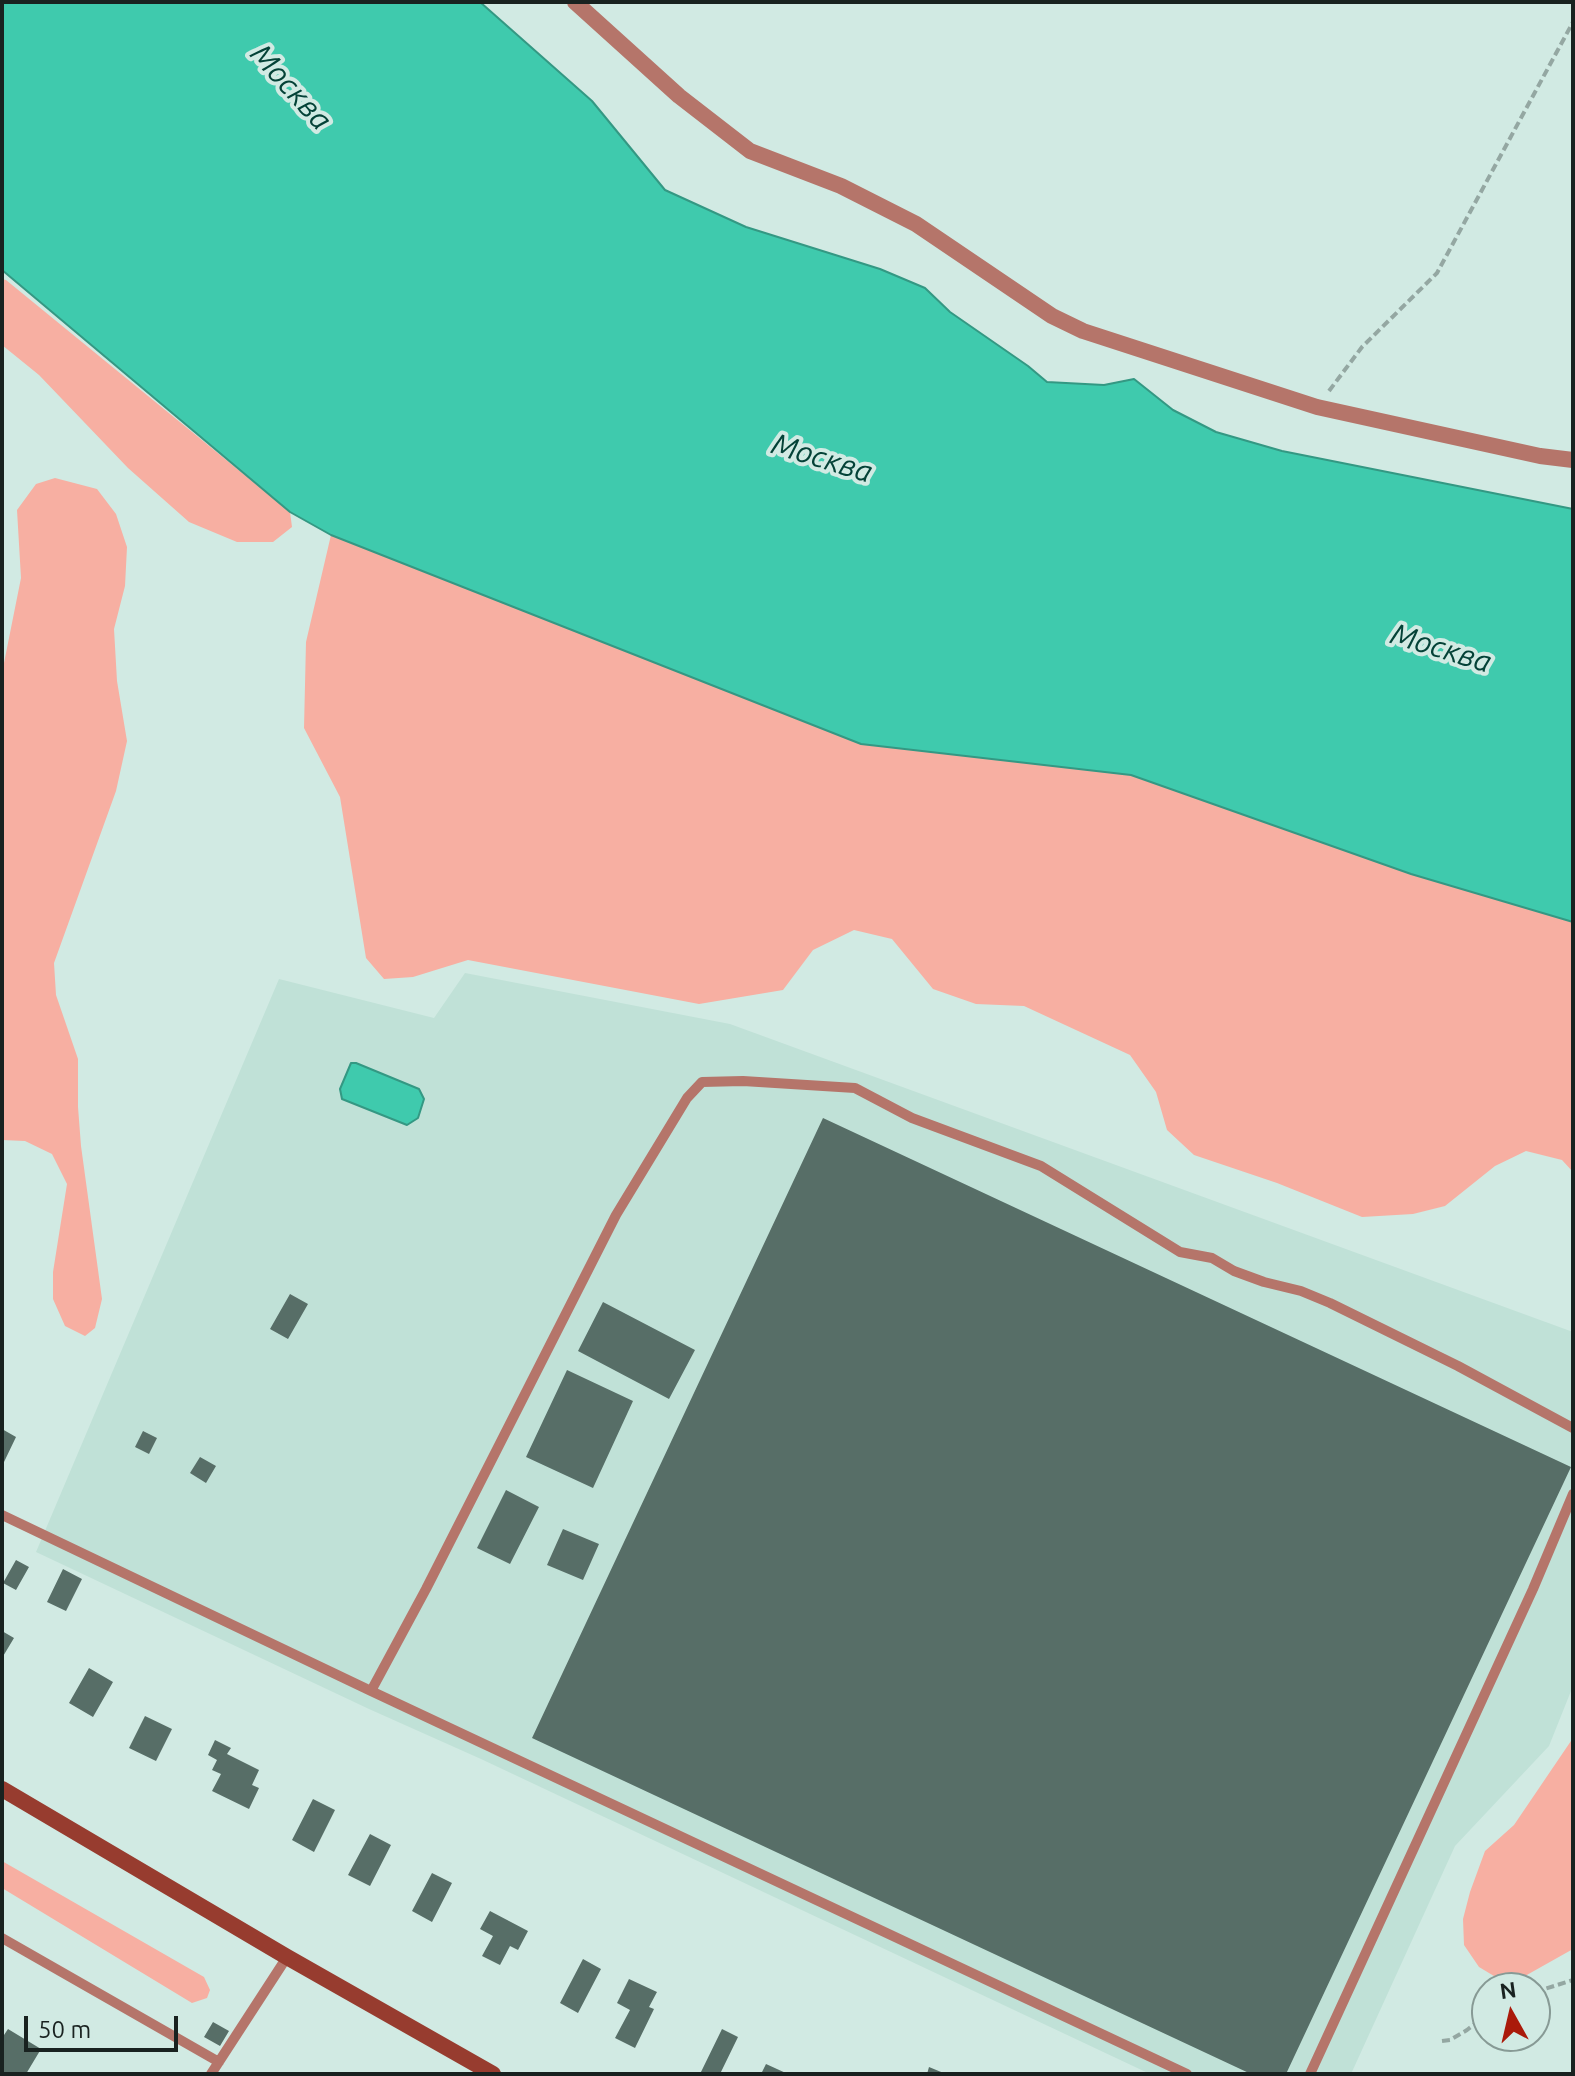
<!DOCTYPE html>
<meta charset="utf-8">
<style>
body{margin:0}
#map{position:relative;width:1575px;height:2076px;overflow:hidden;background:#d1eae3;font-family:Ubuntu,sans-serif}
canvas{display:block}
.frame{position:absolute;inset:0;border:4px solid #192220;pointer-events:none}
.north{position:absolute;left:1471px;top:1972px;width:80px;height:80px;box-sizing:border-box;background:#d1eae3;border:2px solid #879a95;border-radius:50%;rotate:352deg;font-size:22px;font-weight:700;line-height:32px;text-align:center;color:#192220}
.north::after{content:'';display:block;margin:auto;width:28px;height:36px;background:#aa1a0a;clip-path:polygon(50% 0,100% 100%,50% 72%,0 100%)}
.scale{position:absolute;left:24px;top:2016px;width:154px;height:36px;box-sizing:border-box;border:4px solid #192220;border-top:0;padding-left:10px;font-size:24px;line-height:28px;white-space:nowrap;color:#192220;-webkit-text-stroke:6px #d1eae3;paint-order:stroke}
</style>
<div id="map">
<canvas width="1575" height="2076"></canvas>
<div class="frame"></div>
<div class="north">N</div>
<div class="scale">50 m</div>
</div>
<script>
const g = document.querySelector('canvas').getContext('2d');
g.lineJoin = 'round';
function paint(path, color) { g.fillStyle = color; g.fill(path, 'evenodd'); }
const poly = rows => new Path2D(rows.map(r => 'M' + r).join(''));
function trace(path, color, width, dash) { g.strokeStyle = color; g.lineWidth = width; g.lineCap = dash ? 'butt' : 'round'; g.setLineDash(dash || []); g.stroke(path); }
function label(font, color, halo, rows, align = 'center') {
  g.font = font + ' Ubuntu,sans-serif'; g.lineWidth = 8; g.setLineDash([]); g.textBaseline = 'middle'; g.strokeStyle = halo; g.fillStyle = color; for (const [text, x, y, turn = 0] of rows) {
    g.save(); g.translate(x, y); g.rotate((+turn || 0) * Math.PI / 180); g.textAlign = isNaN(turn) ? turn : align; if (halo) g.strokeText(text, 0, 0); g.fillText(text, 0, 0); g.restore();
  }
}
paint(poly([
 [465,973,730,1024,1573,1332,1573,1686,1549,1746,1455,1846,1351,2074,1150,2074,481,1759,369,1709,36,1552,279,979,434,1018]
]), '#c0e1d7');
paint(poly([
 [2,279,6,280,290,512,292,527,273,542,237,542,189,522,128,468,39,375,2,345],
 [55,478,97,489,116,514,127,547,125,586,114,629,117,681,127,741,116,791,54,963,56,995,78,1059,78,1107,81,1146,102,1299,95,1328,85,1336,65,1326,53,1299,53,1272,67,1184,52,1154,25,1141,2,1140,2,673,21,578,17,510,36,484],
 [331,535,861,744,1131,775,1411,874,1573,922,1573,1172,1562,1160,1526,1151,1495,1166,1445,1206,1413,1214,1362,1217,1277,1183,1194,1155,1167,1130,1156,1092,1130,1055,1024,1006,976,1004,933,989,892,939,854,930,813,950,783,990,699,1004,468,960,413,977,384,979,366,958,340,797,304,728,306,642],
 [1573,1738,1573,1949,1509,1985,1479,1967,1464,1945,1463,1919,1470,1892,1485,1851,1514,1825],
 [2,1861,204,1977,210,1990,207,1998,192,2003,2,1888]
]), '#f7afa2');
const water = poly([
 [2,2,480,2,592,101,665,190,746,227,880,269,925,288,950,312,1028,366,1047,382,1104,385,1134,379,1173,410,1216,432,1282,451,1573,509,1573,922,1411,874,1131,775,861,744,331,535,290,512,2,270,2,2],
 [351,1063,356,1063,419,1089,424,1099,418,1118,407,1125,342,1099,340,1089,351,1063]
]);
paint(water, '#3fcaad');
trace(water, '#349883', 2);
paint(poly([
 [823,1118,1571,1467,1286,2074,1251,2074,532,1738],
 [290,1294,308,1304,288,1339,270,1329],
 [603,1302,695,1350,669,1399,578,1351],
 [567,1370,633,1401,593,1488,526,1457],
 [2,1429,16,1437,4,1462,2,1460],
 [143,1431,157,1438,149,1454,135,1447],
 [200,1457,216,1466,206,1483,190,1473],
 [506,1490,539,1507,510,1564,477,1548],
 [563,1529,599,1544,583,1580,547,1565],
 [16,1560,29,1567,16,1590,3,1583],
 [63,1569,82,1579,66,1611,47,1602],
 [2,1631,14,1638,2,1658],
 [89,1668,113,1682,93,1717,69,1703],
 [145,1716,172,1729,156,1761,129,1748],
 [215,1740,231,1748,227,1754,259,1770,252,1785,259,1788,249,1809,212,1791,221,1774,212,1770,217,1760,208,1755],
 [313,1799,335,1810,314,1852,292,1840],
 [370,1834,391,1845,370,1886,348,1875],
 [432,1873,452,1883,432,1922,412,1911],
 [490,1911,528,1931,518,1950,510,1946,500,1965,482,1956,493,1936,480,1929],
 [583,1959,601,1969,578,2013,560,2003],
 [629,1979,657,1992,649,2007,654,2009,635,2048,615,2038,630,2010,617,2003],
 [213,2022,229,2031,220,2046,204,2037],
 [8,2029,41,2049,26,2074,2,2074,2,2038],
 [722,2029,738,2037,720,2074,700,2074],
 [766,2064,788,2074,761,2074],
 [929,2067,946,2074,927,2074]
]), '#576e67');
trace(poly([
 [1329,391,1362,347,1437,273,1573,22],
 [1535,1992,1573,1980],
 [1442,2041,1450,2040,1467,2030,1487,2014]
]), '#94a7a2', 4, [8, 4]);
trace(poly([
 [2,1515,371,1691,426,1589,616,1215,687,1098,702,1082,743,1081,855,1088,912,1118,1041,1166,1180,1252,1212,1258,1234,1271,1264,1282,1301,1291,1330,1303,1458,1366,1573,1428],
 [371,1691,1187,2074],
 [2,1938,219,2062],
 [211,2074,287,1957],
 [1310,2074,1533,1589,1573,1494]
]), '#b5756a', 10);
trace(poly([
 [575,2,679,96,750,151,841,186,916,224,1052,316,1083,331,1317,407,1540,456,1573,460]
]), '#b5756a', 16);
trace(poly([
 [2,1789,287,1957,493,2074]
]), '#973c2f', 16);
label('italic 30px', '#044237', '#d1eae3', [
 ["Москва",291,87,48],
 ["Москва",822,458,17],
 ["Москва",1441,648,17]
]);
</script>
